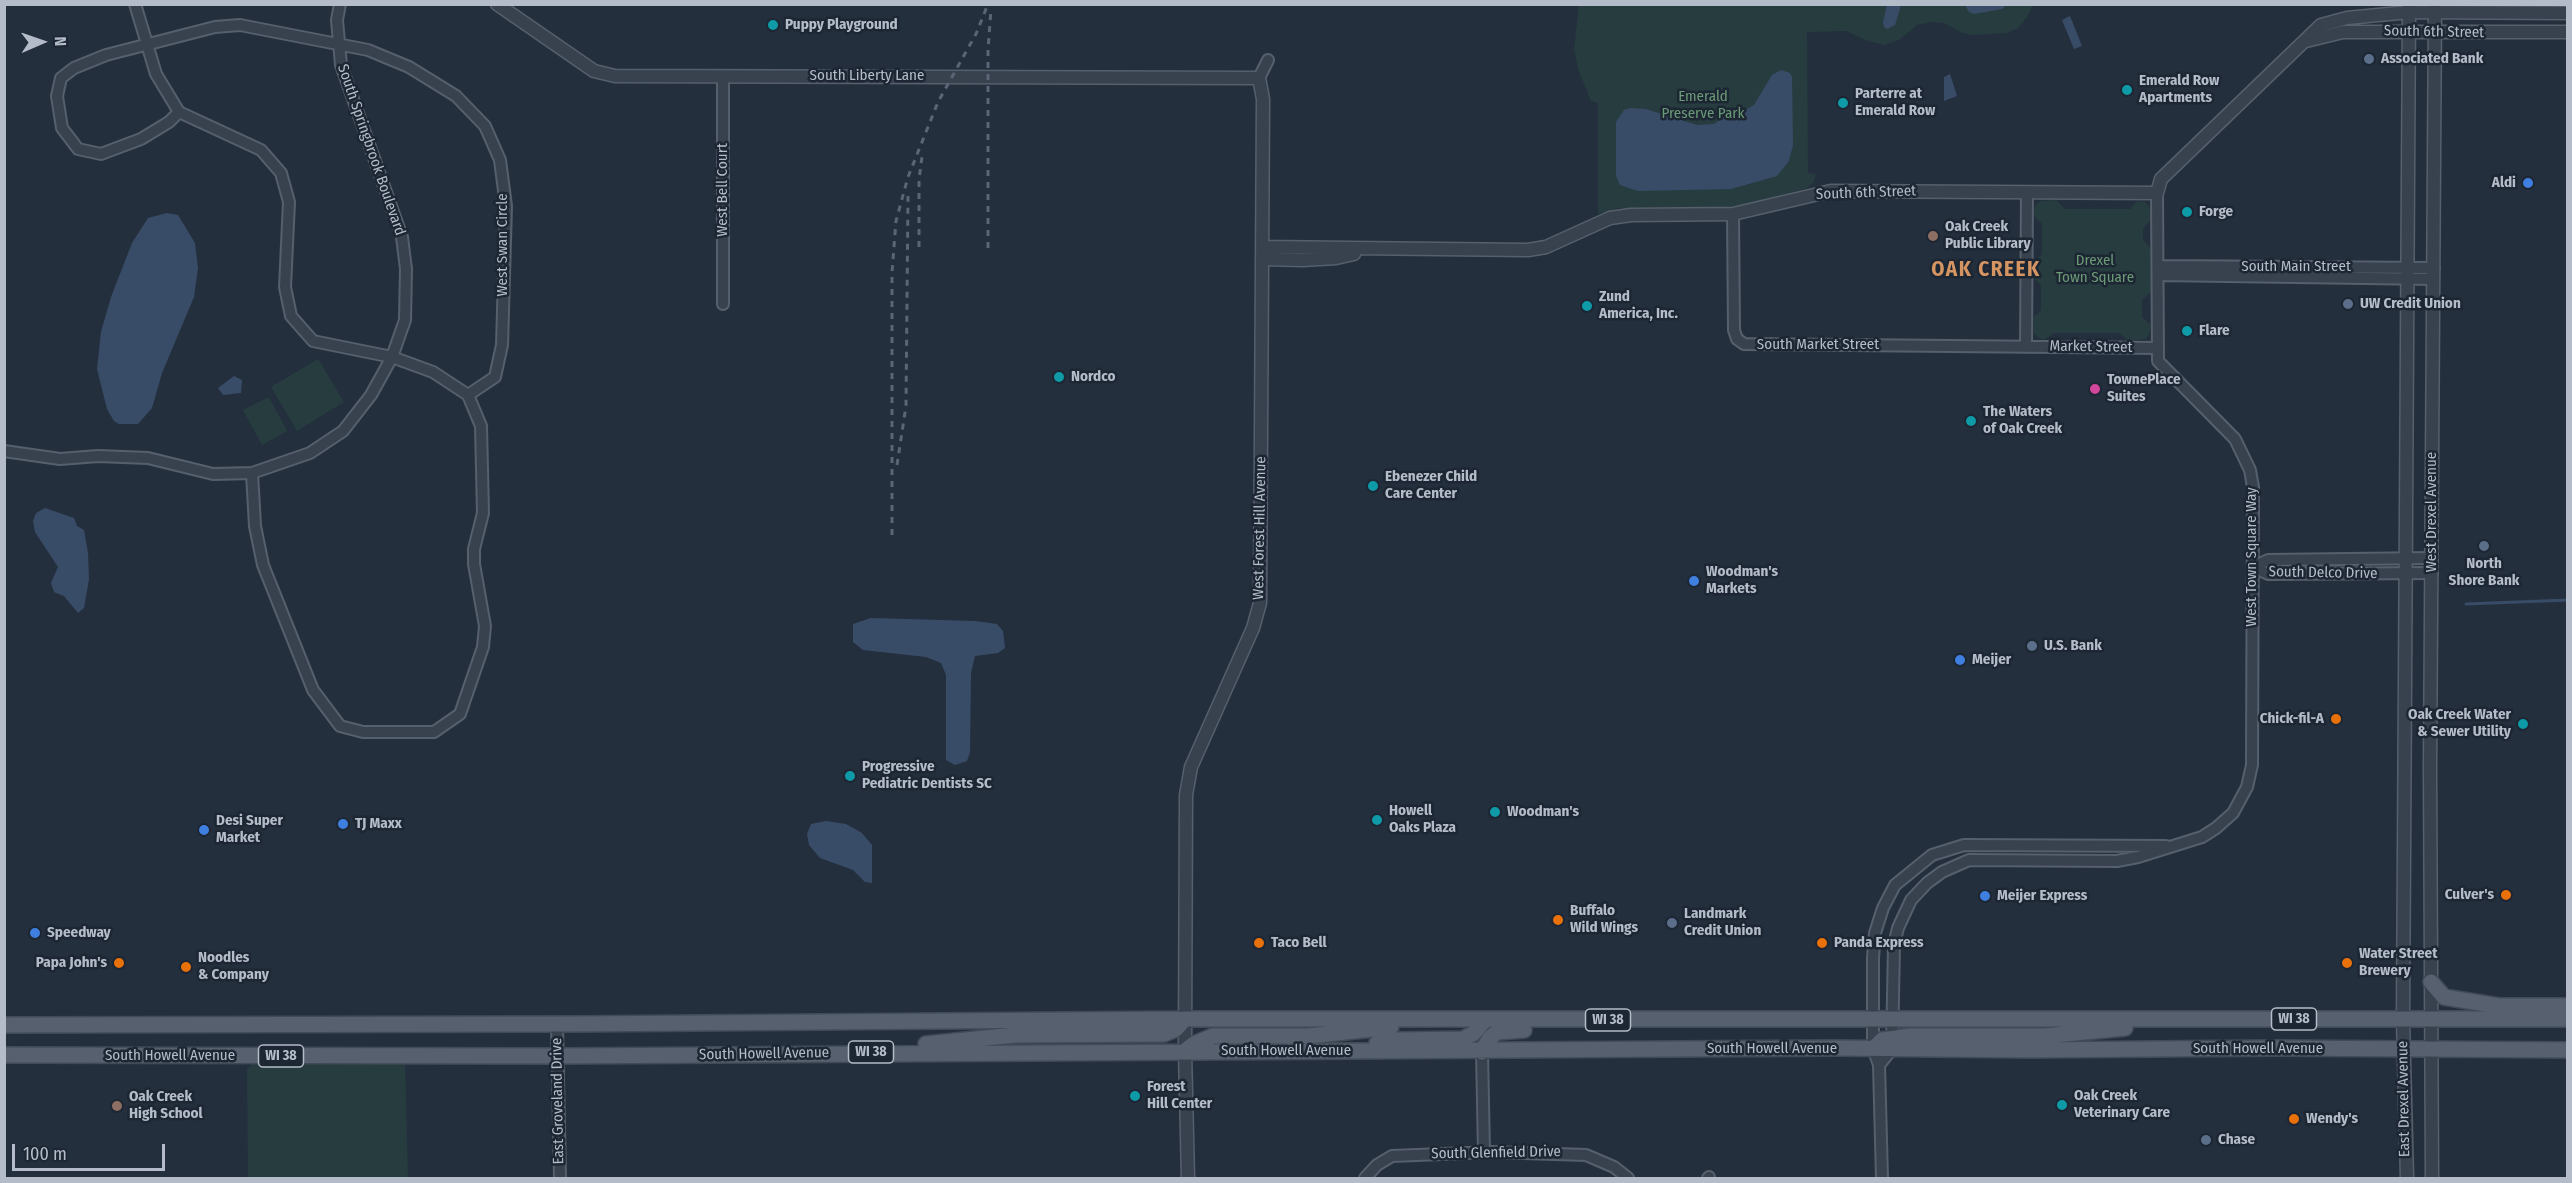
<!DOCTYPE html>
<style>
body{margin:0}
#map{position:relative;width:2572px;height:1183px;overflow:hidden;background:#242f3e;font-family:"Fira Sans Condensed",sans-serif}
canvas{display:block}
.frame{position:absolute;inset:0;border:6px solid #b4bcc9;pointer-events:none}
.north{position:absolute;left:12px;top:12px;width:60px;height:60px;-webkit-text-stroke:4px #1d2633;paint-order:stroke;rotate:88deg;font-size:16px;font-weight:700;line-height:24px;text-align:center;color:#b4bcc9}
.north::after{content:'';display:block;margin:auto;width:21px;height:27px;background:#b4bcc9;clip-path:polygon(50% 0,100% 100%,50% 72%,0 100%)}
.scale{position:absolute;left:12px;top:1144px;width:153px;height:27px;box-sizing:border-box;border:3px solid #b4bcc9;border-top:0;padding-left:8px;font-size:18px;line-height:21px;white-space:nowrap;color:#b4bcc9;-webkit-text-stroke:4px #1d2633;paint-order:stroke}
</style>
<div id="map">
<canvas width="2572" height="1183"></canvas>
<div class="frame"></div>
<div class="north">N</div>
<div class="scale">100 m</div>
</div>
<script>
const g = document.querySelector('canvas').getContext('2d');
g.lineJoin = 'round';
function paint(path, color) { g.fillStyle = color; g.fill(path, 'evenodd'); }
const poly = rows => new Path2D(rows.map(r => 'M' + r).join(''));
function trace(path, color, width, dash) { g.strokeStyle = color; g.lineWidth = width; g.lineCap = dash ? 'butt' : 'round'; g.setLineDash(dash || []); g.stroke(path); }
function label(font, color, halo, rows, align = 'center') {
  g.font = font + ' "Fira Sans Condensed",sans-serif'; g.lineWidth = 5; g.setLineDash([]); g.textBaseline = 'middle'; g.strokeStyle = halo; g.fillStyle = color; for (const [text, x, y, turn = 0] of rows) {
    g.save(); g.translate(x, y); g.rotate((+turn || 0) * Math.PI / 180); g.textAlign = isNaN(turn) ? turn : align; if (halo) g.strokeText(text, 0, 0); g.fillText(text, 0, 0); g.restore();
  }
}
paint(poly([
 [1579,5,2033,5,2027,17,2018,28,2007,33,1973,35,1963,33,1944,23,1930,22,1917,25,1899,40,1885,45,1868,41,1846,31,1807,32,1808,173,1816,174,1814,182,1807,188,1747,205,1729,207,1619,208,1598,214,1598,103,1591,101,1579,72,1574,49],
 [2056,200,2065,209,2130,209,2137,201,2145,202,2149,206,2151,220,2143,228,2143,240,2151,248,2151,292,2142,300,2142,317,2151,325,2150,332,2146,339,2128,341,2120,333,2055,333,2043,340,2034,334,2033,318,2041,310,2041,286,2034,278,2034,262,2042,254,2042,224,2034,216,2034,209,2037,203,2042,201],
 [318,359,344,402,297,431,271,387],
 [269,397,287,431,262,445,243,410],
 [253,1063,405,1063,408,1178,248,1178,247,1069]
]), '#263c3f');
paint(poly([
 [1887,5,1901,5,1895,25,1887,29,1884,27,1883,22],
 [1965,5,1965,4,2006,5,2002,9,1974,14,1969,12],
 [2070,16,2082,46,2074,49,2062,20],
 [1781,70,1790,73,1792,77,1793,145,1789,161,1777,176,1731,189,1638,191,1620,185,1616,176,1616,122,1624,110,1630,108,1646,109,1697,125,1714,124,1732,112,1744,111,1754,105,1772,75],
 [1950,74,1957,96,1944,101,1944,77],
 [167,213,178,215,195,243,198,268,194,297,162,373,152,408,138,424,119,424,114,421,107,409,97,369,101,332,111,297,132,243,148,218],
 [234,376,242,380,241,393,223,395,218,388],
 [45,508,74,518,77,526,84,530,88,553,89,579,84,608,78,613,64,596,54,592,51,583,58,567,35,532,33,521,36,513],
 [871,618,975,621,997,624,1003,631,1005,648,998,653,975,656,971,673,970,752,967,761,955,765,946,760,946,675,941,663,926,657,863,650,853,642,853,624],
 [826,821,846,824,862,833,872,845,872,883,865,882,853,870,820,858,809,845,807,834,811,824]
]), '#394c67');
trace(poly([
 [2466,604,2568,600]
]), '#394c67', 3);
const minor = poly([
 [135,4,156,74,179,112,261,150,281,173,289,202,285,287,291,316,313,341,392,357,433,372,468,395,481,426,483,513,474,549,474,564,485,626,483,647,460,714,434,732,363,732,340,726,313,690,263,565,255,526,252,473],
 [723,76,723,304],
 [1259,78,1268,60],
 [179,112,169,122,141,139,101,154,78,149,62,128,57,96,61,78,74,68,106,55,215,27,240,25,368,50,409,67,456,96,485,126,500,160,506,206,502,345,495,377,468,395],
 [1733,214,1734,330,1737,339,1744,344,2157,348],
 [2158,266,2434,268],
 [2158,275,2433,279],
 [2026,347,2027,193],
 [4,451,60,459,98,456,148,458,213,474,252,473,310,453,343,431,371,395,392,357,405,320,406,269,402,237,341,65,337,20,340,4],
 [2253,567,2268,560,2432,558],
 [2253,567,2268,574,2432,573],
 [557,1024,560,1178],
 [1482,1052,1484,1152],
 [1879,1065,1892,1049,1894,945,1898,928,1911,900,1927,883,1942,872,1969,860,2117,861,2138,857,2202,837,2216,828,2233,813,2247,787,2252,765,2253,487,2250,470,2235,439,2158,361,2157,193],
 [1365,1178,1377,1165,1392,1156,1492,1152,1586,1155,1614,1167,1628,1178],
 [1708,1178,1709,1177],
 [1882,1178,1879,1065,1873,1048,1873,958,1875,933,1883,908,1895,885,1932,855,1964,845,2166,846]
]);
const tertiary = poly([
 [497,4,594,71,615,76,1259,78,1263,99,1260,603,1253,628,1191,767,1186,795,1185,1051,1188,1178],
 [2306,41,2343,32,2568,32],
 [1262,247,1528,250,1546,247,1610,218,1631,215,1733,214,1831,191,2157,193,2161,179,2321,25,2347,18,2409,12,2568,13],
 [1262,259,1303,260,1336,258,1354,254],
 [2407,1178,2403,1020,2409,7],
 [2432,1178,2430,768,2435,7]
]);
const primary = poly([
 [2431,982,2444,997,2456,999,2499,1006,2568,1006],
 [4,1025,576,1024,1185,1019,2568,1019],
 [1377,1043,1399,1040,1463,1039,1474,1033,1485,1020],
 [926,1044,1015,1035,1164,1034,1176,1029,1185,1019],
 [1874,1048,1882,1040,1910,1036,2045,1036,2125,1028],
 [1185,1051,1194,1044,1213,1036,1309,1036,1391,1027],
 [1482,1052,1489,1039,1497,1032,1524,1030],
 [4,1055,558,1056,1836,1048,2031,1050,2276,1048,2568,1050]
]);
trace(minor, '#565f6c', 14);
trace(tertiary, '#565f6c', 15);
trace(primary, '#414a57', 18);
trace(minor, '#38414e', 10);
trace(tertiary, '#38414e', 12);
trace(primary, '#56606e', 15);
trace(poly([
 [1023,5,1023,4],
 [919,247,919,179,922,157],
 [988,248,988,49,991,10],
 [897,465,906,406,908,196],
 [892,535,892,272,896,221,908,177,938,102,976,34,988,4]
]), '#5a6575', 3, [6, 6]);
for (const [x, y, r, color] of [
 [773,25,6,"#0f9aa8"],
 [2369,59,6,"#5c6f8a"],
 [2127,90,6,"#0f9aa8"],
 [1843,103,6,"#0f9aa8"],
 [2528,183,6,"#3f7fe0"],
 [2187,212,6,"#0f9aa8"],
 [1933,236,6,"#8d6e63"],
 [2348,304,6,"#5c6f8a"],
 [1587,306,6,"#0f9aa8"],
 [2187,331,6,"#0f9aa8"],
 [1059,377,6,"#0f9aa8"],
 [2095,389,6,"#d1479c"],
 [1971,421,6,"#0f9aa8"],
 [1373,486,6,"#0f9aa8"],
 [2484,546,6,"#5c6f8a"],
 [1694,581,6,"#3f7fe0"],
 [2032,646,6,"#5c6f8a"],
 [1960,660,6,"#3f7fe0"],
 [2336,719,6,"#e8710a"],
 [2523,724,6,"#0f9aa8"],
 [850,776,6,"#0f9aa8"],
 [1495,812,6,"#0f9aa8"],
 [1377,820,6,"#0f9aa8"],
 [343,824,6,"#3f7fe0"],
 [204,830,6,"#3f7fe0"],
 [2506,895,6,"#e8710a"],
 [1985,896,6,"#3f7fe0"],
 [1558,920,6,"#e8710a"],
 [1672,923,6,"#5c6f8a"],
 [35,933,6,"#3f7fe0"],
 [1259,943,6,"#e8710a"],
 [1822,943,6,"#e8710a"],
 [119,963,6,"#e8710a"],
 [2347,963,6,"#e8710a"],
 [186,967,6,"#e8710a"],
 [1135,1096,6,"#0f9aa8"],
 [2062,1105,6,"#0f9aa8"],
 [117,1106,6,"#8d6e63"],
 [2294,1119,6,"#e8710a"],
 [2206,1140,6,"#5c6f8a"]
]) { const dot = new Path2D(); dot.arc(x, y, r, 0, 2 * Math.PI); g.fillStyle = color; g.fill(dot); trace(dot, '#1d2633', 2); }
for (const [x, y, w] of [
 [2294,1019,45],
 [1608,1020,45],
 [871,1052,45],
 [281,1056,45]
]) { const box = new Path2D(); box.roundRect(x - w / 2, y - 11, w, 22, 4.5); g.fillStyle = '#1d2633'; g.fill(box); trace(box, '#b4bcc9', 1.5); }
label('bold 14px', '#b4bcc9', null, [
 ["WI 38",2294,1019],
 ["WI 38",1608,1020],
 ["WI 38",871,1052],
 ["WI 38",281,1056]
]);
label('bold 15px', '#b4bcc9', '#1d2633', [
 ["Puppy Playground",785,25],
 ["Associated Bank",2381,59],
 ["Emerald Row",2139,81],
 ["Apartments",2139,98],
 ["Parterre at",1855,94],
 ["Emerald Row",1855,111],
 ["Aldi",2516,183,"right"],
 ["Forge",2199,212],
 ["Oak Creek",1945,227],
 ["Public Library",1945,244],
 ["Zund",1599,297],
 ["America, Inc.",1599,314],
 ["UW Credit Union",2360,304],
 ["Flare",2199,331],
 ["Nordco",1071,377],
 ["TownePlace",2107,380],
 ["Suites",2107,397],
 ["The Waters",1983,412],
 ["of Oak Creek",1983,429],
 ["Ebenezer Child",1385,477],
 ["Care Center",1385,494],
 ["North",2484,564,"center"],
 ["Shore Bank",2484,581,"center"],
 ["Woodman's",1706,572],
 ["Markets",1706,589],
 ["U.S. Bank",2044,646],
 ["Meijer",1972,660],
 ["Oak Creek Water",2511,715,"right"],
 ["& Sewer Utility",2511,732,"right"],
 ["Chick-fil-A",2324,719,"right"],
 ["Progressive",862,767],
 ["Pediatric Dentists SC",862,784],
 ["Howell",1389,811],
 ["Oaks Plaza",1389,828],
 ["Woodman's",1507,812],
 ["Desi Super",216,821],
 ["Market",216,838],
 ["TJ Maxx",355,824],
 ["Culver's",2494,895,"right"],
 ["Meijer Express",1997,896],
 ["Buffalo",1570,911],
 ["Wild Wings",1570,928],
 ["Landmark",1684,914],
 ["Credit Union",1684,931],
 ["Speedway",47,933],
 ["Taco Bell",1271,943],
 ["Panda Express",1834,943],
 ["Water Street",2359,954],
 ["Brewery",2359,971],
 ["Noodles",198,958],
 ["& Company",198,975],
 ["Papa John's",107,963,"right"],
 ["Forest",1147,1087],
 ["Hill Center",1147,1104],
 ["Oak Creek",2074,1096],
 ["Veterinary Care",2074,1113],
 ["Oak Creek",129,1097],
 ["High School",129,1114],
 ["Wendy's",2306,1119],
 ["Chase",2218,1140]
], 'left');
label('15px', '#b4bcc9', '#1d2633', [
 ["South 6th Street",2434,32,1],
 ["South Liberty Lane",867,76],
 ["South Springbrook Boulevard",371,150,71],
 ["West Bell Court",723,190,-90],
 ["South 6th Street",1866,193,-2],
 ["West Swan Circle",503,245,-90],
 ["South Main Street",2296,267],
 ["South Market Street",1818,345],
 ["Market Street",2091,347,1],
 ["West Drexel Avenue",2432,512,-90],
 ["West Forest Hill Avenue",1260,528,-89],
 ["West Town Square Way",2252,557,-90],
 ["South Delco Drive",2323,573,1],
 ["South Howell Avenue",1772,1049],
 ["South Howell Avenue",2258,1049],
 ["South Howell Avenue",1286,1051],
 ["South Howell Avenue",764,1054,-1],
 ["South Howell Avenue",170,1056],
 ["East Drexel Avenue",2404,1099,-91],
 ["East Groveland Drive",558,1101,-91],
 ["South Glenfield Drive",1496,1153,-1]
]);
label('15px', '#6b9a76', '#1d2633', [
 ["Emerald",1703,97],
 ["Preserve Park",1703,114],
 ["Drexel",2095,261],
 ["Town Square",2095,278]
]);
g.letterSpacing = '1.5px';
label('bold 21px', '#d59563', '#1d2633', [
 ["OAK CREEK",1986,270]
]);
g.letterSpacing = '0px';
</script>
